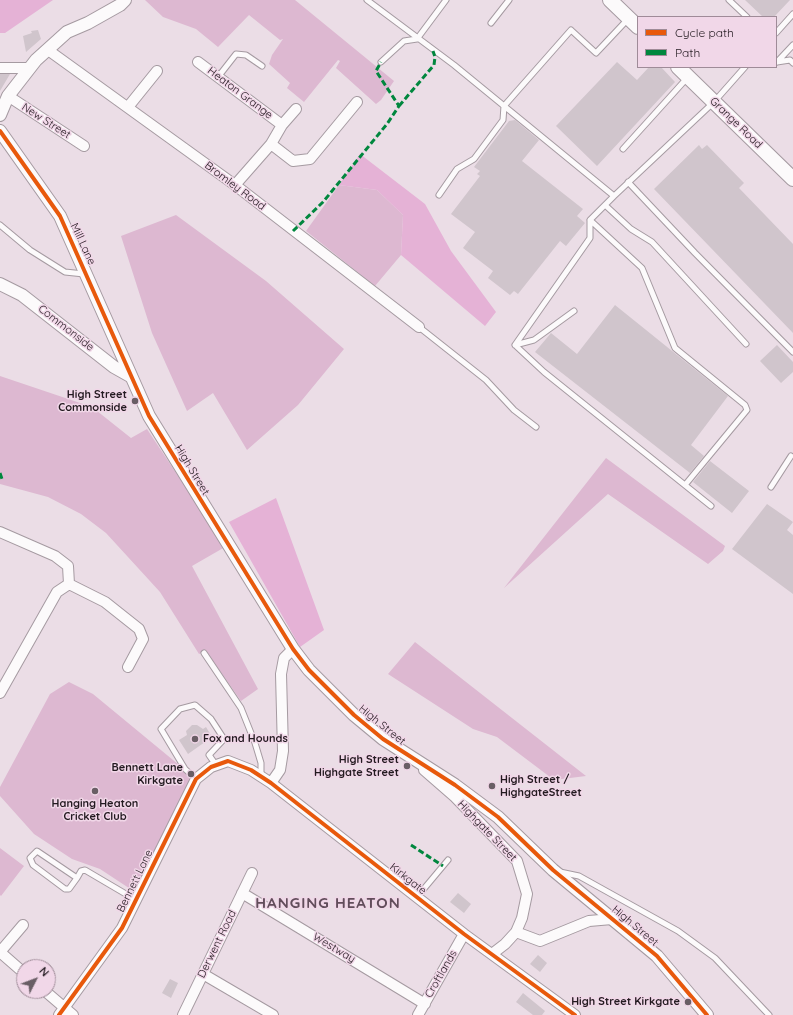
<!DOCTYPE html>
<style>
body{margin:0}
#map{position:relative;width:793px;height:1015px;overflow:hidden;background:#ebdde6;font-family:Quicksand,sans-serif}
canvas{display:block}
.legend{position:absolute;left:637px;top:16px;width:140px;height:52px;box-sizing:border-box;background:#f1d7e8;border:1px solid #9f8b98;margin:0;padding:5px 7px;list-style:none;font-size:12px;color:#231a20}
.legend li{display:flex;align-items:center;gap:8px;height:20px}
.legend b{width:20px;border:1px solid #9f8b98}
.north{position:absolute;left:16px;top:959px;width:40px;height:40px;box-sizing:border-box;background:#f1d7e8;border:1px solid #9f8b98;border-radius:50%;rotate:48deg;font-size:11px;font-weight:700;line-height:16px;text-align:center;color:#231a20}
.north::after{content:'';display:block;margin:auto;width:14px;height:18px;background:#695e65;clip-path:polygon(50% 0,100% 100%,50% 72%,0 100%)}
</style>
<div id="map">
<canvas width="793" height="1015"></canvas>
<ul class="legend">
<li><b style="height:5px;background:#e8590c"></b>Cycle path</li>
<li><b style="height:5px;background:#00873e"></b>Path</li>
</ul>
<div class="north">N</div>
</div>
<script>
const g = document.querySelector('canvas').getContext('2d');
g.lineJoin = 'round';
function paint(path, color) { g.fillStyle = color; g.fill(path, 'evenodd'); }
const poly = rows => new Path2D(rows.map(r => 'M' + r).join(''));
function trace(path, color, width, dash) { g.strokeStyle = color; g.lineWidth = width; g.lineCap = dash ? 'butt' : 'round'; g.setLineDash(dash || []); g.stroke(path); }
function label(font, color, halo, rows, align = 'center') {
  g.font = font + ' Quicksand,sans-serif'; g.lineWidth = 3; g.setLineDash([]); g.textBaseline = 'middle'; g.strokeStyle = halo; g.fillStyle = color; for (const [text, x, y, turn = 0] of rows) {
    g.save(); g.translate(x, y); g.rotate((+turn || 0) * Math.PI / 180); g.textAlign = isNaN(turn) ? turn : align; if (halo) g.strokeText(text, 0, 0); g.fillText(text, 0, 0); g.restore();
  }
}
paint(poly([
 [145,0,295,0,394,81,381,100,376,104,336,68,340,61,338,60,304,102,287,88,290,83,269,64,272,55,283,39,280,40,249,15,218,47,196,29,163,17],
 [339,185,377,190,403,215,401,255,375,286,306,231],
 [176,215,266,281,344,349,298,405,247,450,213,393,187,411,152,333,121,236],
 [0,376,92,407,131,438,147,429,225,547,192,566,258,689,241,701,206,651,199,654,160,592,106,533,81,514,48,497,0,484],
 [606,458,725,546,723,551,708,564,608,494,504,588],
 [415,642,586,776,554,780,497,737,473,729,388,674],
 [69,682,93,694,196,779,138,894,100,869,72,859,34,834,0,796,0,787,50,694],
 [0,848,24,866,1,896,0,895]
]), '#ddb8d1');
paint(poly([
 [0,0,53,0,5,33,0,33],
 [360,154,425,204,451,251,496,312,485,326,401,255,403,215,377,190,339,185],
 [276,498,324,630,300,647,229,522]
]), '#e5b2d6');
paint(poly([
 [745,0,790,0,774,17,763,17],
 [38,30,41,39,26,52,23,36,32,33,31,31],
 [617,62,637,80,649,67,661,67,675,82,597,166,556,126],
 [0,74,10,74,0,91],
 [515,120,539,140,522,161,583,209,577,216,585,223,566,246,560,241,518,294,514,291,510,295,488,278,493,271,463,248,475,232,451,214,480,176,477,174,480,171,474,167,509,121],
 [699,145,702,149,707,145,744,183,739,188,793,244,793,333,654,189],
 [615,305,728,396,691,445,704,456,690,473,535,352,551,333,577,354],
 [777,345,793,362,793,372,781,383,760,361],
 [710,461,749,491,732,513,693,482],
 [767,504,793,522,787,530,793,535,793,594,732,549],
 [192,725,197,725,203,729,206,727,212,737,188,754,179,740,187,735,186,731],
 [458,893,471,904,464,913,450,902],
 [538,955,547,963,540,972,530,964],
 [170,979,178,983,171,998,162,993],
 [523,993,545,1011,542,1015,533,1015,516,1002]
]), '#d0c5cc');
const service = poly([
 [367,0,454,65,614,196,714,102,745,67],
 [729,0,747,17],
 [491,23,509,0],
 [776,33,793,14],
 [381,62,404,41,417,39,446,0],
 [777,62,793,45],
 [777,62,790,60,793,63],
 [218,77,236,54,246,55,262,66],
 [623,149,688,77],
 [628,182,695,253,793,352],
 [439,195,457,169,474,159,503,120,504,106,571,30,596,53,628,19],
 [605,205,631,229,652,242,746,344],
 [590,220,642,268,675,348,745,405,747,410,685,485],
 [0,225,30,250,65,272,84,274],
 [574,311,534,340,515,345,590,238,590,220,614,196],
 [419,327,486,380,514,410,536,427],
 [515,345,544,372,711,506],
 [771,487,791,456],
 [204,653,241,708,255,743,261,763,261,777],
 [196,779,185,769,161,729,180,709,195,705,211,719,224,739,209,755,216,765],
 [560,872,579,876,678,931,715,958,769,1015],
 [77,878,37,851,30,858,33,865,65,889,69,889,77,878,81,871,85,870,136,900],
 [417,897,448,860]
]);
const minor = poly([
 [48,50,235,185,419,327],
 [198,62,282,125,296,109],
 [0,68,30,68],
 [8,96,84,146],
 [128,107,157,71],
 [271,144,293,161,310,159,357,102],
 [235,185,271,144,282,125],
 [0,532,55,556,68,566,69,584],
 [69,584,105,602,139,629,143,639,128,667],
 [0,693,57,592,69,584],
 [424,770,455,797,517,861,527,894,522,918,516,932,505,944,492,954],
 [271,783,280,770,283,751,281,674,284,658,293,649],
 [242,893,425,1004],
 [516,932,540,941,589,921,612,919],
 [0,952,23,925],
 [0,952,24,973],
 [203,974,273,1015],
 [45,991,73,1015],
 [59,1015,122,928,196,779,211,767,228,761,251,770,271,783,464,934,575,1015],
 [183,1015,252,873],
 [418,1015,464,934]
]);
const tertiary = poly([
 [0,115,8,96,36,60,67,32,88,23,120,5,125,0],
 [0,131,60,216,149,416,293,649,309,670,354,715,383,739,455,785,498,817,553,870,657,956,707,1015],
 [0,284,22,295,114,367,130,376]
]);
const secondary = poly([
 [610,0,638,27],
 [678,67,793,179]
]);
trace(service, '#a59aa1', 7);
trace(minor, '#a59aa1', 12);
trace(tertiary, '#a59aa1', 14);
trace(secondary, '#a59aa1', 16);
trace(service, '#fcfafb', 5);
trace(minor, '#fcfafb', 10);
trace(tertiary, '#fcfafb', 12);
trace(secondary, '#fcfafb', 14);
trace(poly([
 [399,106,434,65,435,57,433,51],
 [293,231,323,202,387,124,399,106,376,71,381,62],
 [0,473,2,479],
 [411,845,443,866]
]), '#00873e', 3, [6, 3]);
trace(poly([
 [0,131,60,216,149,416,293,649,309,670,354,715,383,739,455,785,498,817,553,870,657,956,707,1015],
 [59,1015,122,928,196,779,211,767,228,761,251,770,271,783,464,934,575,1015]
]), '#e8590c', 4);
for (const [x, y, r, color] of [
 [135,401,4,"#695e65"],
 [195,739,4,"#695e65"],
 [407,766,4,"#695e65"],
 [191,774,4,"#695e65"],
 [492,786,4,"#695e65"],
 [95,791,4,"#695e65"],
 [688,1002,4,"#695e65"]
]) { const dot = new Path2D(); dot.arc(x, y, r, 0, 2 * Math.PI); g.fillStyle = color; g.fill(dot); trace(dot, '#f1d7e8', 1.5); }
label('11px', '#231a20', '#f1d7e8', [
 ["Heaton Grange",240,93,37],
 ["New Street",46,121,33],
 ["Grange Road",736,123,44],
 ["Bromley Road",235,186,37],
 ["Mill Lane",83,244,65],
 ["Commonside",66,328,38],
 ["High Street",192,470,59],
 ["High Street",382,725,39],
 ["Highgate Street",487,831,46],
 ["Kirkgate",408,879,38],
 ["Bennett Lane",135,881,-64],
 ["High Street",635,926,40],
 ["Derwent Road",217,944,-64],
 ["Westway",334,948,31],
 ["Croftlands",441,974,-60]
]);
label('bold 11px', '#231a20', '#f1d7e8', [
 ["High Street",127,395],
 ["Commonside",127,408],
 ["Fox and Hounds",203,739,"left"],
 ["High Street",399,760],
 ["Highgate Street",399,773],
 ["Bennett Lane",183,768],
 ["Kirkgate",183,781],
 ["High Street /",500,780,"left"],
 ["HighgateStreet",500,793,"left"],
 ["Hanging Heaton",95,804,"center"],
 ["Cricket Club",95,817,"center"],
 ["High Street Kirkgate",680,1002]
], 'right');
g.letterSpacing = '1px';
label('bold 15px', '#624d5b', '#f1d7e8', [
 ["HANGING HEATON",328,903]
]);
g.letterSpacing = '0px';
</script>
